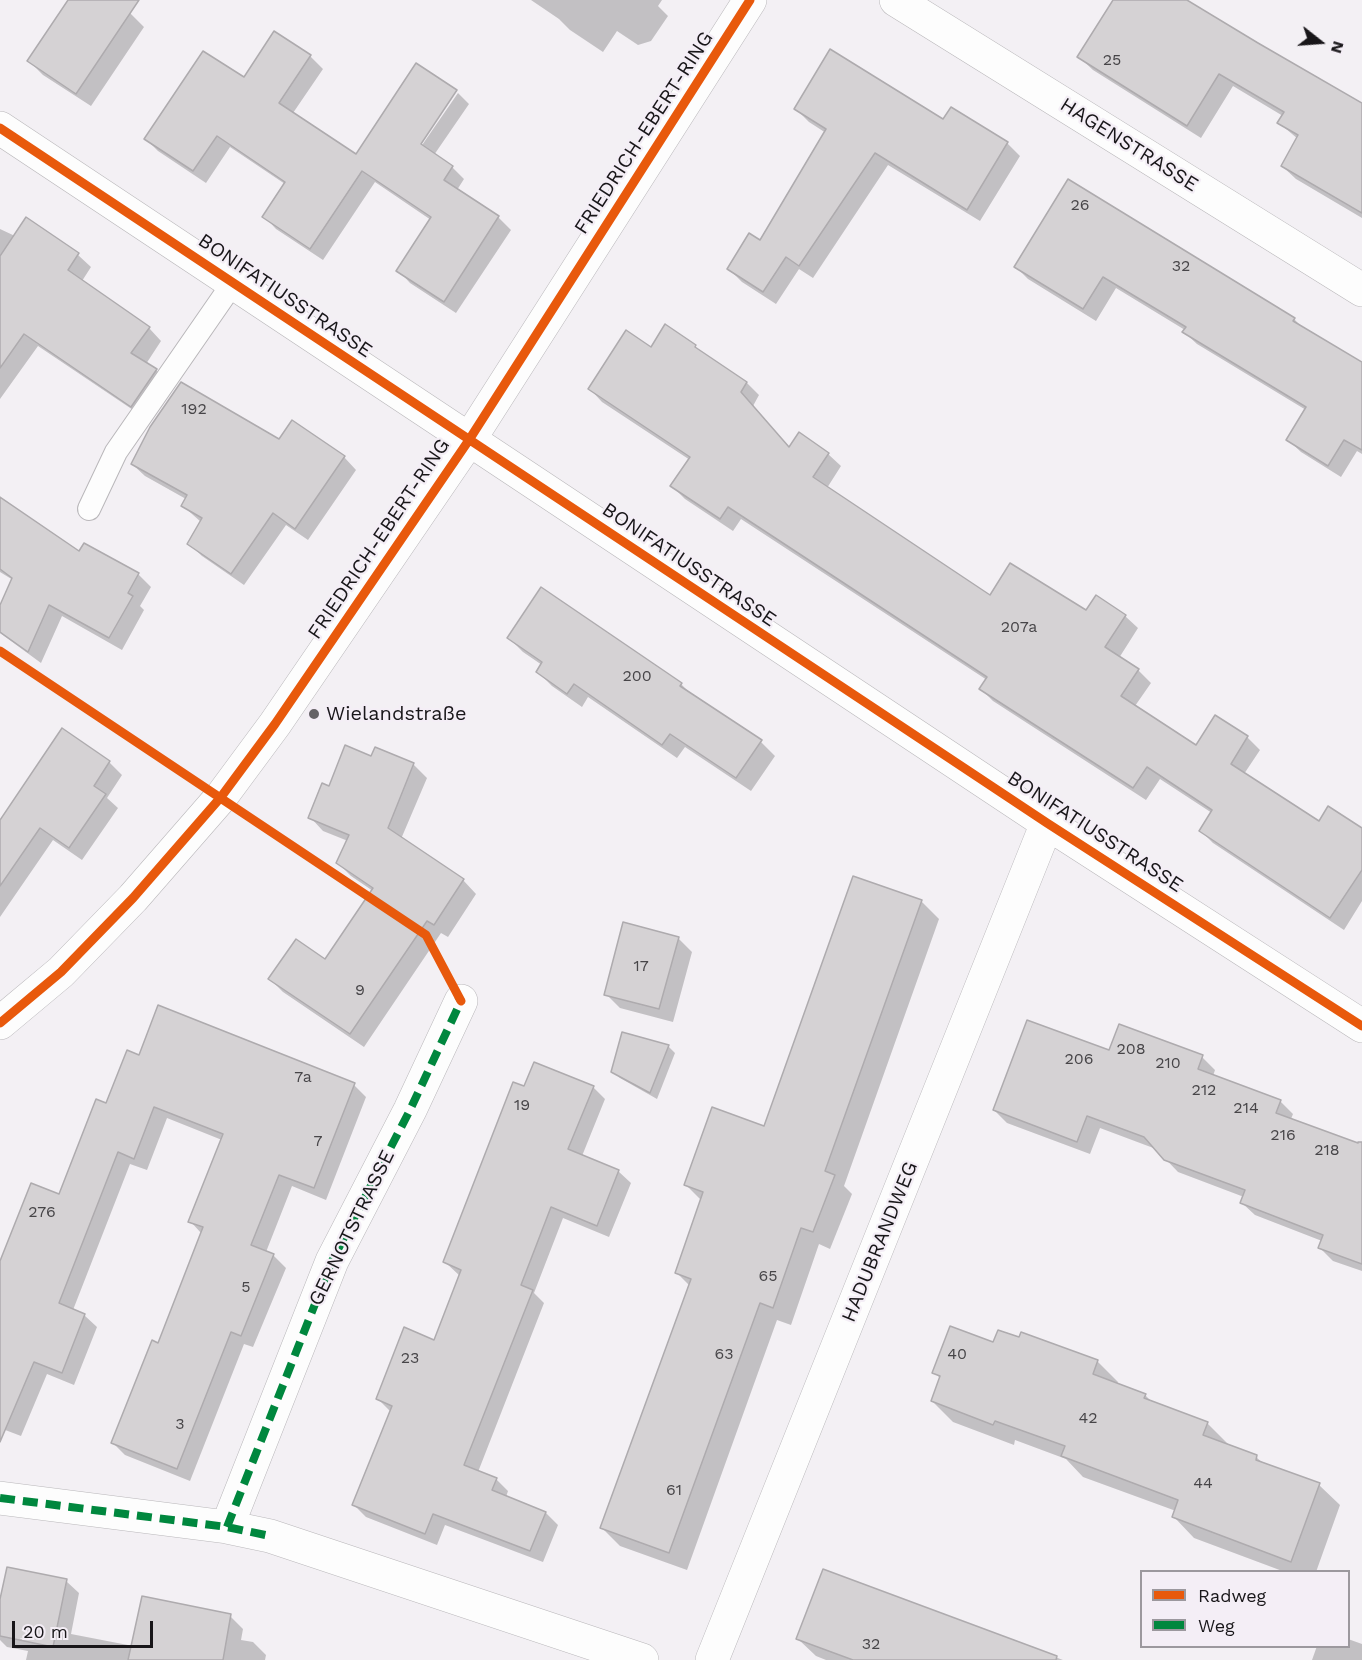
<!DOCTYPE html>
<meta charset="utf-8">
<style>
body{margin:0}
#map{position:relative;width:1362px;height:1660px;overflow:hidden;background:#f3f0f4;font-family:"Work Sans",sans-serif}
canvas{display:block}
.legend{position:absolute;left:1140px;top:1570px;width:210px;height:78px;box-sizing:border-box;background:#f4eef6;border:2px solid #9c989e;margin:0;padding:8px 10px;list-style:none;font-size:18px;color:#181619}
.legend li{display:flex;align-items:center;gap:12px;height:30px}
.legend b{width:30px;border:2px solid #9c989e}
.north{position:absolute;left:1290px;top:12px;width:60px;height:60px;-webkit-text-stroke:4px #f4eef6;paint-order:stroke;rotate:107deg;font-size:16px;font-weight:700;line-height:24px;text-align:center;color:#181619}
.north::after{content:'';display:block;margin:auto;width:21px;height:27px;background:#181619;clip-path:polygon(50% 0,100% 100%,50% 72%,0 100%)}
.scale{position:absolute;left:12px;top:1621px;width:141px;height:27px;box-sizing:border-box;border:3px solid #181619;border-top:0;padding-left:8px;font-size:18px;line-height:21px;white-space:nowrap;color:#181619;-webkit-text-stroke:4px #f4eef6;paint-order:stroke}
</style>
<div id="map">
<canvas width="1362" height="1660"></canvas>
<ul class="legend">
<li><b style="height:8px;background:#e8590c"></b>Radweg</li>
<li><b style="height:8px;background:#00873e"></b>Weg</li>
</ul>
<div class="north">N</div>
<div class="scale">20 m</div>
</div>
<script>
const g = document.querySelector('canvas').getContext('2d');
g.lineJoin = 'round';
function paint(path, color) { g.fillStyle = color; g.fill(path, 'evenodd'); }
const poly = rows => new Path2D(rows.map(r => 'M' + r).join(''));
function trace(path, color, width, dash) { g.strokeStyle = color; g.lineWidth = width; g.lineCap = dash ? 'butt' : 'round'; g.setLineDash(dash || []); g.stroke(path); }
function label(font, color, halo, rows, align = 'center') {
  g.font = font + ' "Work Sans",sans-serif'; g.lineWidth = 4.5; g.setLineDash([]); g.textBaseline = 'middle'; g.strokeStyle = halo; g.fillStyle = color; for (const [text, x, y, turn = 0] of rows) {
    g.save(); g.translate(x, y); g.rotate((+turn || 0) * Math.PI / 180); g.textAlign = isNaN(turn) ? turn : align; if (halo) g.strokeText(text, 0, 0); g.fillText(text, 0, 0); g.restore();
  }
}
paint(poly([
 [70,0,110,0,130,13,144,27,91,106,43,75,29,61],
 [531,0,662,0,658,6,668,16,651,41,638,45,617,31,603,52,570,30,559,19],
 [1115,0,1172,0,1362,104,1362,218,1296,179,1282,166,1298,139,1279,123,1283,116,1233,86,1201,138,1093,70,1079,57],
 [274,33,310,56,323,69,293,113,356,156,416,65,457,92,454,92,415,150,418,151,458,93,469,104,434,155,452,167,464,179,457,190,498,217,511,230,456,313,410,283,398,270,431,220,375,182,323,260,276,229,264,216,285,184,230,147,206,183,158,151,146,139,244,79],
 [796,109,944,121,1007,143,1020,156,980,221,888,165,813,278,799,269,776,304,742,282,729,269,760,242,826,133,809,122],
 [1068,181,1294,319,1304,329,1362,364,1362,454,1357,451,1341,477,1301,452,1288,440,1306,410,1197,344,1184,332,1185,330,1116,288,1096,321,1028,279,1016,267],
 [27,219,78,255,91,267,82,281,149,328,161,341,146,364,156,370,169,383,145,418,38,346,0,399,0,229,15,236],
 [665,326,747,383,759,395,753,406,790,448,828,454,841,466,827,488,990,597,1086,612,1125,616,1138,628,1119,658,1138,670,1151,683,1135,706,1196,747,1216,717,1247,737,1260,750,1244,774,1320,823,1362,830,1362,901,1344,930,1213,843,1201,831,1212,813,1160,779,1146,800,993,701,981,689,987,680,741,519,733,531,685,499,672,486,690,460,602,402,590,389,651,349],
 [280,441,344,457,356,470,308,540,286,525,244,585,202,556,189,544,201,522,183,506,186,499,145,476,132,464],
 [0,499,80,554,138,574,151,587,140,606,144,610,122,650,62,616,41,663,0,633,0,609,13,580,0,572],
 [509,638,681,684,694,697,761,742,775,756,751,791,685,747,677,758,588,697,582,707,552,686,538,672,542,665,523,652],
 [63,730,109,762,122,775,107,798,118,808,82,860,53,840,0,917,0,823],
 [372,758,413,764,427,778,401,839,463,880,476,894,448,937,441,933,364,1047,283,992,270,979,325,961,373,891,351,876,338,863,348,841,323,831,310,817,329,787],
 [921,901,939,919,844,1186,852,1194,830,1249,819,1244,791,1325,777,1320,687,1570,620,1546,602,1528,690,1286,676,1272,702,1201,686,1185,765,1128],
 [678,938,692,952,673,1022,620,1008,606,994],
 [668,1046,675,1053,657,1099,620,1078,613,1071],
 [1110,1052,1202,1057,1215,1070,1213,1076,1280,1101,1293,1114,1291,1119,1362,1150,1362,1271,1333,1261,1320,1248,1322,1241,1255,1215,1242,1203,1244,1197,1178,1172,1156,1149,1100,1128,1090,1154,1007,1123,994,1110],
 [140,1057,354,1085,366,1097,326,1200,292,1186,266,1252,273,1255,286,1268,253,1347,244,1344,190,1481,125,1455,113,1443,158,1345,202,1234,190,1221,222,1140,167,1118,147,1170,130,1164,73,1310,84,1315,97,1327,74,1385,47,1374,21,1436,0,1428,0,1280,60,1196,107,1105],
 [593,1087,605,1099,582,1156,618,1171,631,1183,609,1237,563,1218,534,1293,544,1303,478,1472,496,1479,508,1491,506,1497,546,1513,558,1525,543,1562,445,1525,437,1545,366,1517,354,1505,390,1411,378,1399,435,1342,460,1276,445,1262,525,1088],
 [994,1344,1097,1361,1118,1382,1117,1384,1145,1395,1152,1402,1207,1423,1228,1444,1227,1446,1256,1457,1264,1464,1319,1485,1340,1505,1316,1572,1285,1572,1194,1538,1174,1517,1176,1511,1083,1477,1066,1459,1015,1440,1014,1445,953,1422,932,1401,941,1379,934,1372],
 [824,1571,1063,1660,826,1660,816,1656,798,1639],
 [66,1581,79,1593,71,1634,133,1646,230,1616,243,1629,241,1640,253,1642,266,1655,265,1660,26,1660,28,1651,7,1647,0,1640,0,1607],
 [1348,1639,1362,1644,1362,1660,1312,1660,1317,1646,1348,1646]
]), '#0003');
const building = poly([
 [68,0,139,0,76,94,27,61,68,0],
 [1113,0,1187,0,1258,43,1362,103,1362,213,1281,166,1298,135,1277,123,1284,112,1219,74,1187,126,1077,57,1113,0],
 [274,31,311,55,279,103,356,154,416,63,457,90,421,144,453,166,444,180,499,216,444,302,396,271,431,217,362,171,310,249,262,217,285,182,217,136,193,171,144,139,203,51,244,77,274,31],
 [830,49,943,119,951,107,1008,142,967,210,875,153,799,266,786,257,763,292,727,269,749,233,760,240,826,129,794,109,830,49],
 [1068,179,1295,318,1293,321,1362,362,1362,450,1344,440,1328,466,1286,440,1306,407,1182,332,1186,327,1103,277,1083,309,1014,267,1068,179],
 [26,217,79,253,68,270,150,327,131,353,157,369,131,407,24,334,0,368,0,256,26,217],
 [665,324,696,345,695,347,747,382,741,392,789,447,799,432,829,453,813,477,990,595,1010,563,1086,610,1096,595,1126,615,1105,647,1139,669,1121,696,1196,745,1215,715,1248,736,1231,764,1319,821,1328,806,1362,828,1362,870,1330,918,1199,831,1212,810,1147,767,1133,788,979,689,987,677,728,507,720,519,670,486,690,457,588,389,626,330,651,347,665,324],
 [181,382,279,439,292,420,345,456,295,529,273,513,231,574,187,544,202,518,181,506,187,495,131,464,150,427,181,382],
 [0,497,79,551,84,543,139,573,128,593,133,596,109,638,49,605,28,652,0,632,0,605,12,578,0,569,0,497],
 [541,587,682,683,680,686,762,740,736,778,670,734,662,745,574,684,567,694,536,672,542,662,507,638,541,587],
 [62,728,110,761,94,786,106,794,69,848,40,828,0,886,0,820,62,728],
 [345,745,371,756,375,747,414,763,388,828,464,879,434,925,427,921,350,1034,268,979,296,939,325,959,373,888,336,863,349,835,308,818,322,783,329,786,345,745],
 [853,876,922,900,825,1171,835,1175,813,1232,801,1228,773,1308,760,1303,669,1553,600,1528,691,1279,675,1273,703,1192,684,1185,712,1107,764,1126,853,876],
 [623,922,679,937,659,1009,604,995,623,922],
 [158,1005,355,1083,314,1188,279,1175,251,1245,274,1254,241,1336,231,1332,177,1469,111,1443,152,1340,158,1343,203,1227,188,1222,223,1134,154,1107,134,1159,118,1152,59,1303,85,1314,62,1373,34,1362,0,1442,0,1261,31,1183,59,1194,96,1099,106,1103,127,1050,139,1055,158,1005],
 [1027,1020,1109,1050,1119,1024,1203,1055,1198,1069,1281,1100,1276,1113,1358,1143,1358,1142,1362,1142,1362,1264,1318,1248,1323,1235,1240,1203,1245,1190,1164,1160,1144,1137,1087,1116,1077,1142,993,1110,1027,1020],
 [622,1032,669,1045,650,1093,611,1072,622,1032],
 [534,1062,594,1086,568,1149,619,1170,597,1226,551,1207,521,1285,533,1290,464,1465,497,1478,492,1490,546,1512,530,1551,433,1514,425,1534,352,1505,392,1406,376,1399,404,1327,434,1340,461,1270,443,1262,513,1082,524,1086,534,1062],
 [950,1326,993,1342,998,1330,1019,1337,1021,1332,1098,1360,1093,1374,1146,1394,1144,1398,1208,1422,1203,1435,1257,1455,1256,1460,1320,1483,1291,1562,1172,1517,1178,1500,1061,1456,1065,1446,995,1421,993,1425,931,1401,940,1376,932,1373,950,1326],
 [7,1567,67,1579,53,1647,0,1636,0,1599,7,1567],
 [823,1569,1057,1656,1056,1660,853,1660,796,1639,823,1569],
 [142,1596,231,1614,223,1660,128,1660,142,1596]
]);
paint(building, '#d5d2d4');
trace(building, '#aeabae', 1.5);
const service = poly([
 [89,509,116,452,233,283]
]);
const minor = poly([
 [896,0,1362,290],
 [0,128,1047,823,1362,1026],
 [0,1023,61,972,133,898,221,797,275,724,469,440,750,0],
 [0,1498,227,1527,270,1536,642,1660],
 [227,1527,332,1261,410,1110,461,1001],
 [712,1660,1047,823]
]);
trace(service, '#b9b7ba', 24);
trace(minor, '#b9b7ba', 34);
trace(service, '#fdfdfd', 22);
trace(minor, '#fdfdfd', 33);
trace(poly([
 [0,1498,227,1527,270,1536],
 [227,1527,332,1261,410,1110,461,1001,458,996]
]), '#00873e', 8, [15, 8]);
trace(poly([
 [0,128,1047,823,1362,1026],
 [0,651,426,935,461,1001],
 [0,1023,61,972,133,898,221,797,275,724,469,440,750,0]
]), '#e8590c', 9);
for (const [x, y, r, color] of [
 [314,714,6,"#656266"]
]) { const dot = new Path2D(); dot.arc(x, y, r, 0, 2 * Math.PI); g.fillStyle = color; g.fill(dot); trace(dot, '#f4eef6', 2); }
label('16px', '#474548', null, [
 ["25",1112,60],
 ["26",1080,205],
 ["32",1181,266],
 ["192",194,409],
 ["207a",1019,627],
 ["200",637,676],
 ["17",641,966],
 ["9",360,990],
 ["208",1131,1049],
 ["206",1079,1059],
 ["210",1168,1063],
 ["7a",303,1077],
 ["212",1204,1090],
 ["19",522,1105],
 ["214",1246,1108],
 ["216",1283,1135],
 ["7",318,1141],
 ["218",1327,1150],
 ["276",42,1212],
 ["65",768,1276],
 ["5",246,1287],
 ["63",724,1354],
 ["40",957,1354],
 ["23",410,1358],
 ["42",1088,1418],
 ["3",180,1424],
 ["44",1203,1483],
 ["61",674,1490],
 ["32",871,1644]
]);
label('20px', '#181619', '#f4eef6', [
 ["FRIEDRICH-EBERT-RING",644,133,-57],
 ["HAGENSTRASSE",1129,145,32],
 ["BONIFATIUSSTRASSE",285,296,34],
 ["FRIEDRICH-EBERT-RING",379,539,-56],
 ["BONIFATIUSSTRASSE",689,565,34],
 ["BONIFATIUSSTRASSE",1095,832,33],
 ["GERNOTSTRASSE",352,1228,-64],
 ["HADUBRANDWEG",880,1242,-68]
]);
label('20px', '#181619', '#f4eef6', [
 ["Wielandstraße",326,714]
], 'left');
</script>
